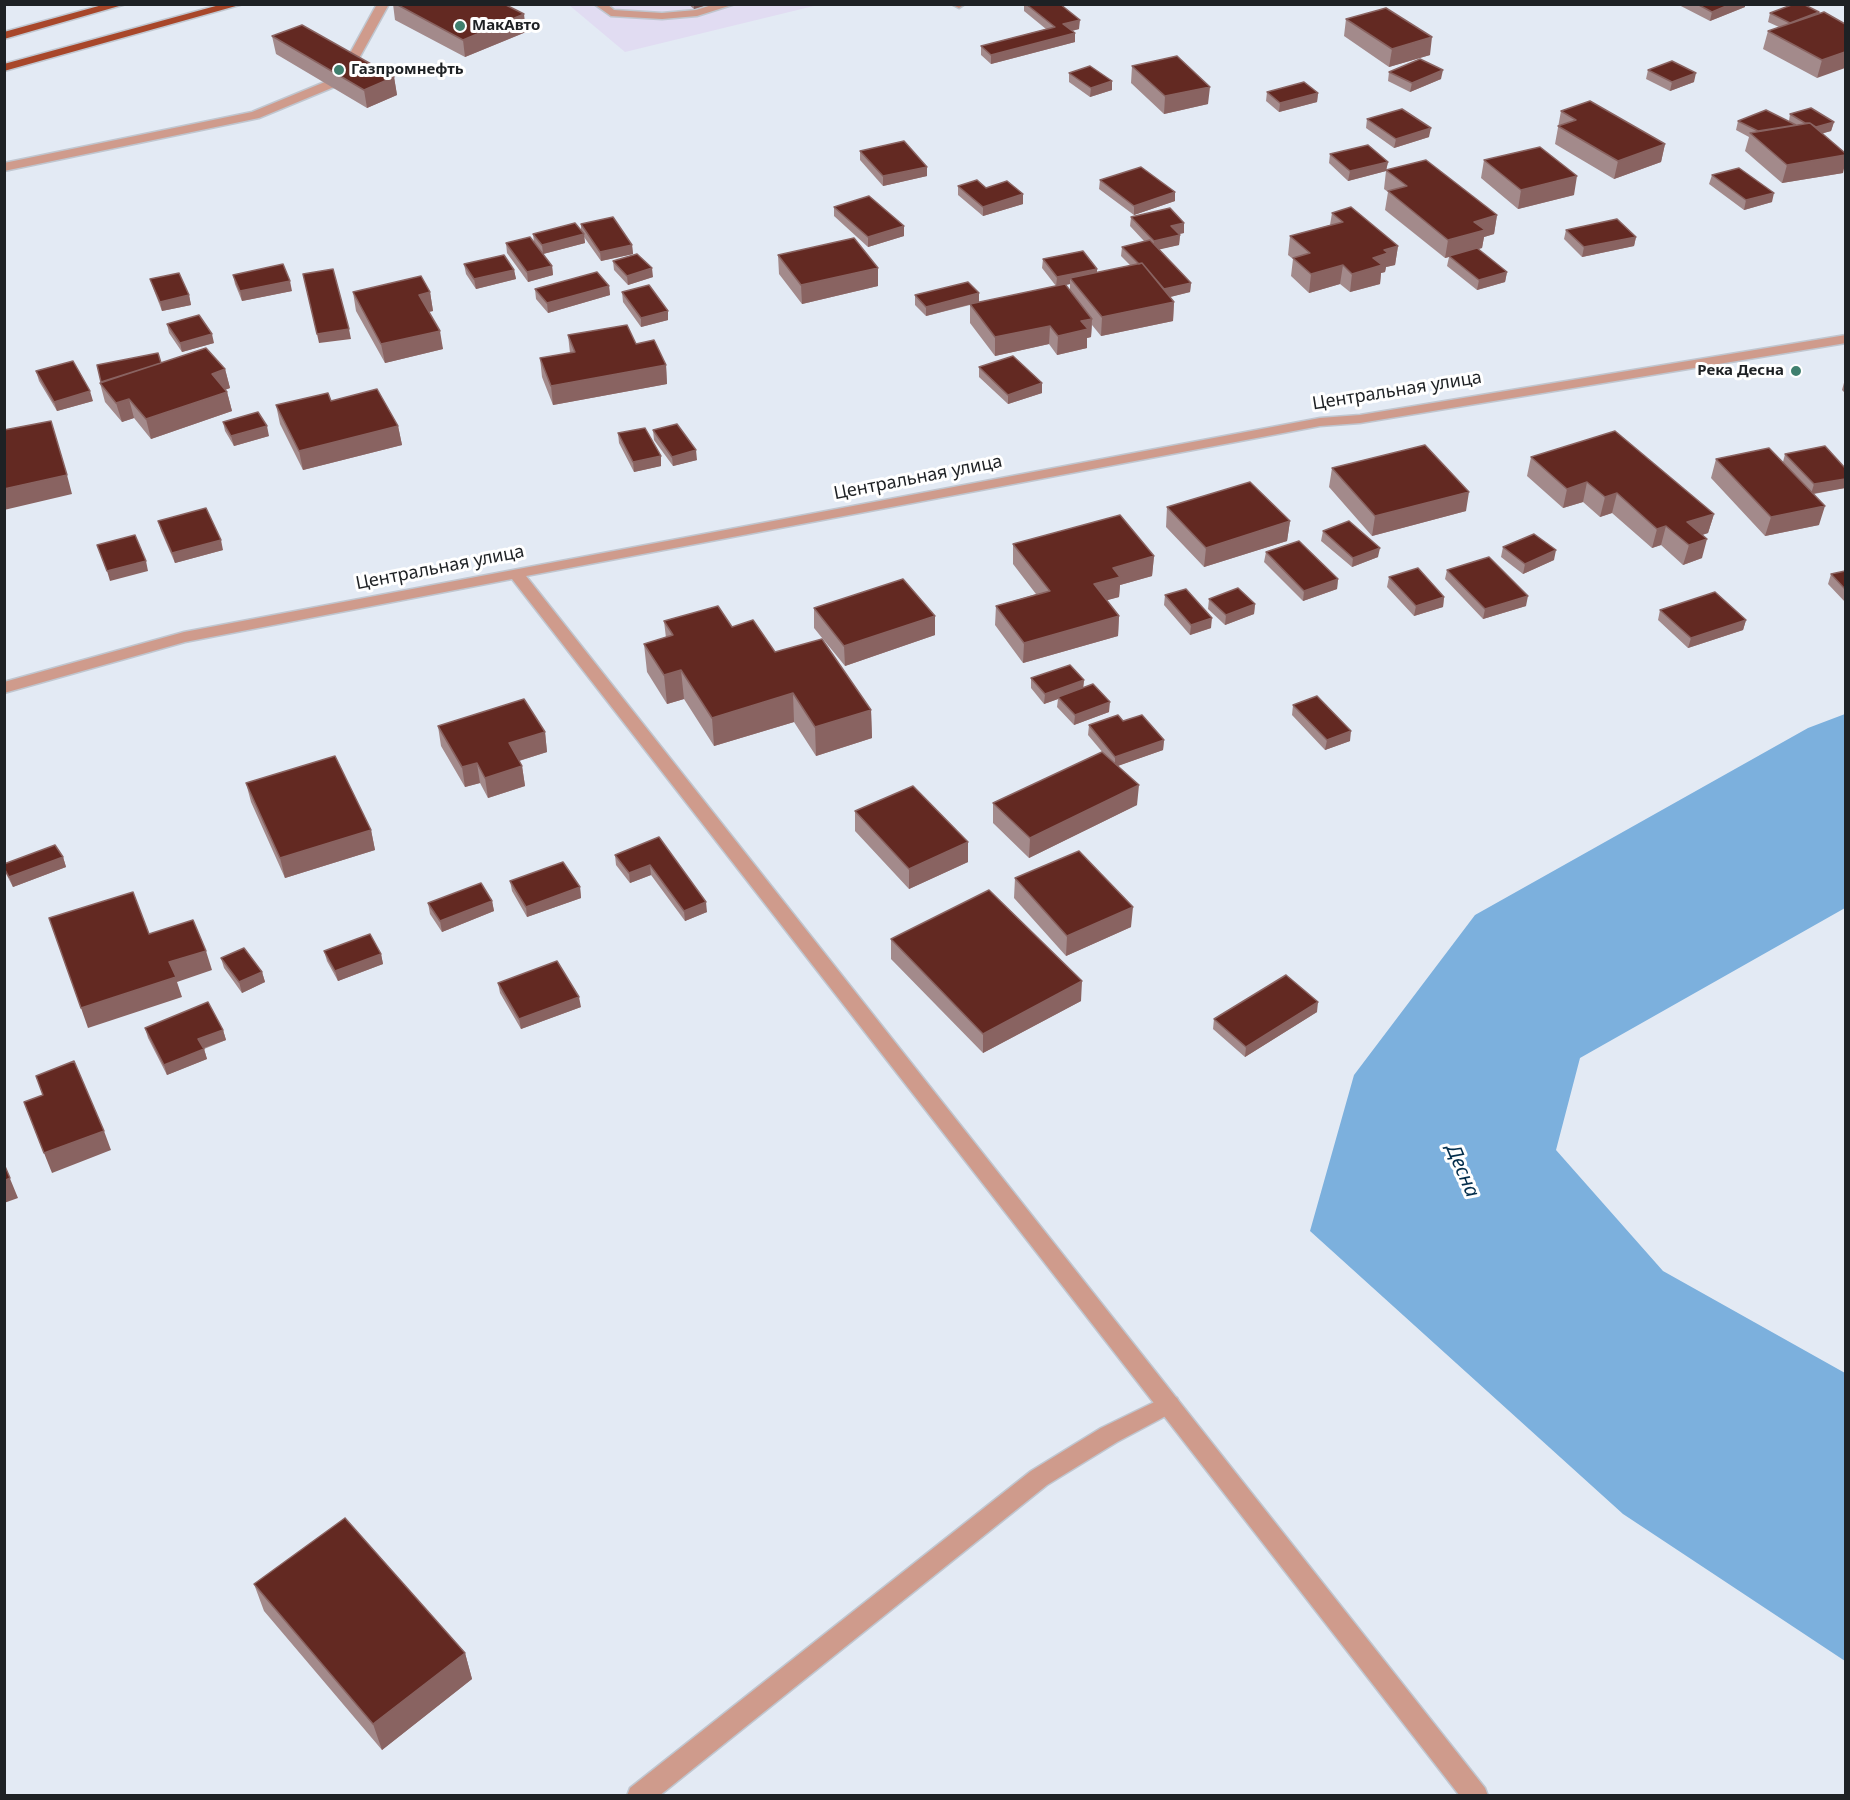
<!DOCTYPE html>
<meta charset="utf-8">
<style>
body{margin:0}
#map{position:relative;width:1850px;height:1800px;overflow:hidden;background:#e3eaf4;font-family:"Noto Sans",sans-serif}
canvas{display:block}
.frame{position:absolute;inset:0;border:6px solid #1e2124;pointer-events:none}
</style>
<div id="map">
<canvas width="1850" height="1800"></canvas>
<div class="frame"></div>
</div>
<script>
const g = document.querySelector('canvas').getContext('2d');
g.lineJoin = 'round';
function paint(path, color) { g.fillStyle = color; g.fill(path, 'evenodd'); }
const poly = rows => new Path2D(rows.map(r => 'M' + r).join(''));
function trace(path, color, width, dash) { g.strokeStyle = color; g.lineWidth = width; g.lineCap = dash ? 'butt' : 'round'; g.setLineDash(dash || []); g.stroke(path); }
function label(font, color, halo, rows, align = 'center') {
  g.font = font + ' "Noto Sans",sans-serif'; g.lineWidth = 6; g.setLineDash([]); g.textBaseline = 'middle'; g.strokeStyle = halo; g.fillStyle = color; for (const [text, x, y, turn = 0] of rows) {
    g.save(); g.translate(x, y); g.rotate((+turn || 0) * Math.PI / 180); g.textAlign = isNaN(turn) ? turn : align; if (halo) g.strokeText(text, 0, 0); g.fillText(text, 0, 0); g.restore();
  }
}
paint(poly([
 [569,5,818,5,625,52]
]), '#e1dcf2');
paint(poly([
 [1845,714,1845,908,1580,1058,1556,1150,1663,1271,1845,1373,1845,1661,1623,1514,1310,1231,1354,1075,1475,915,1808,728]
]), '#7cb0dd');
const service = poly([
 [377,4,389,4,346,82,259,118,4,171,4,163,252,112,337,77,377,4],
 [594,4,607,4,614,10,662,13,696,10,715,4,735,4,697,16,662,19,611,16,594,4],
 [965,4,959,8,953,5,954,4,965,4]
]);
const minor = poly([
 [1169,1395,1177,1398,1180,1404,1177,1410,1117,1442,1047,1485,659,1796,627,1796,630,1788,1031,1471,1101,1428,1169,1395]
]);
const tertiary = poly([
 [1846,335,1846,343,1360,423,1320,426,526,576,1485,1788,1488,1796,1460,1796,512,579,185,642,4,693,4,682,184,632,1320,418,1360,415,1846,335]
]);
const trunk = poly([
 [106,4,126,4,4,39,4,32,106,4],
 [223,4,243,4,4,71,4,64,223,4]
]);
trace(service, '#c0c6cf', 3);
trace(minor, '#c0c6cf', 3);
trace(tertiary, '#c0c6cf', 3);
trace(trunk, '#c0c6cf', 3);
paint(service, '#cf9b8c');
paint(minor, '#cf9b8c');
paint(tertiary, '#cf9b8c');
paint(trunk, '#a8472a');
paint(poly([
 [393,4,504,4,526,32,465,57,395,20],
 [688,4,710,4,694,9],
 [1024,4,1060,4,1079,29,1072,31,1075,33,1075,42,991,64,981,55,981,46,1046,29,1024,11],
 [1677,4,1745,4,1745,7,1710,21],
 [1819,12,1818,14,1845,24,1817,78,1763,49,1768,31,1779,27,1768,22,1770,13],
 [1346,19,1430,55,1389,67,1344,36],
 [272,36,394,77,397,95,367,108,276,54],
 [1132,66,1208,104,1164,114,1131,83],
 [1648,70,1694,82,1670,91,1646,79],
 [1389,72,1441,79,1410,92,1388,81],
 [1069,73,1112,90,1090,97,1069,82],
 [1267,92,1318,93,1317,102,1279,112,1266,101],
 [1561,111,1665,144,1661,162,1614,179,1555,144],
 [1790,114,1834,122,1831,131,1823,133,1843,173,1782,183,1745,151,1749,137,1736,130,1738,121,1789,121],
 [1367,119,1429,137,1394,148,1366,128],
 [860,151,927,176,883,186,860,160],
 [1330,154,1388,162,1386,170,1497,215,1494,234,1484,237,1482,248,1478,249,1507,272,1505,282,1477,290,1447,266,1449,257,1445,258,1385,210,1388,192,1384,189,1386,171,1348,181,1329,163],
 [1484,160,1574,195,1518,209,1481,178],
 [1712,175,1772,202,1744,210,1709,184],
 [1100,180,1175,201,1134,215,1099,189],
 [958,186,986,188,1023,204,983,216,958,195],
 [834,207,904,236,868,247,834,216],
 [1332,213,1398,246,1395,265,1386,267,1385,272,1381,273,1380,284,1350,292,1340,284,1309,293,1291,276,1293,259,1288,255,1290,236,1330,225],
 [1131,217,1184,233,1178,234,1180,235,1179,245,1159,249,1191,283,1190,292,1170,297,1174,302,1173,321,1101,336,1092,325,1091,337,1087,338,1087,348,1057,355,1049,344,995,356,970,323,970,305,926,316,915,305,915,295,979,302,1056,286,1042,268,1043,259,1097,269,1097,273,1131,266,1121,256,1122,247,1144,241,1130,226],
 [1070,284,1070,291,1065,285],
 [581,224,632,245,633,254,601,261,584,237,585,243,543,254,552,266,553,275,528,282,507,253,506,243,534,243,533,234,581,231],
 [1566,230,1636,237,1634,246,1582,257,1564,239],
 [778,255,878,286,802,304,779,274],
 [613,261,653,277,628,285,614,270],
 [464,264,514,270,516,279,476,289,466,274],
 [233,275,292,291,242,301,235,284],
 [150,279,189,295,191,305,162,311,153,288],
 [609,286,610,295,548,313,536,299,535,289],
 [353,292,430,292,433,311,429,312,443,349,385,363,356,311],
 [622,292,668,320,641,327,623,302],
 [167,324,214,343,182,352,169,333],
 [568,335,636,344,666,365,667,384,553,405,542,377,540,358,570,353],
 [161,363,225,369,230,388,225,390,227,392,232,411,151,439,134,418,122,422,105,402,100,383],
 [979,367,1042,393,1008,404,979,377],
 [36,371,93,401,57,411,39,381],
 [1845,379,1845,393,1842,390],
 [331,401,398,426,402,445,303,470,280,424,276,405],
 [223,422,269,436,234,446,225,431],
 [653,430,697,460,673,466,654,440],
 [618,433,661,466,634,472,619,443],
 [1785,454,1845,488,1814,494,1819,525,1765,536,1711,478,1716,459,1783,462],
 [1531,457,1714,514,1708,533,1702,535,1702,558,1683,565,1661,545,1652,548,1612,513,1600,517,1583,502,1563,508,1527,476],
 [1332,468,1466,511,1372,536,1329,487],
 [1167,507,1290,521,1287,541,1204,567,1166,527],
 [158,521,223,550,175,563,161,531],
 [1323,531,1378,557,1352,567,1321,541],
 [1013,544,1154,556,1152,576,1120,585,1119,597,1107,600,1119,616,1118,636,1023,663,995,625,996,606,1036,594,1013,564],
 [1503,547,1554,560,1523,574,1501,557],
 [1266,552,1338,579,1337,589,1303,601,1264,562],
 [1447,570,1526,606,1483,619,1445,579],
 [1845,571,1845,602,1828,584,1831,574],
 [1389,577,1444,597,1443,607,1414,616,1387,587],
 [1165,595,1211,628,1190,635,1164,605],
 [1209,599,1255,604,1254,614,1225,625,1208,609],
 [814,608,935,616,935,635,845,666,814,628],
 [1660,610,1746,620,1743,630,1688,648,1658,620],
 [664,621,732,627,871,710,872,738,816,756,794,722,714,746,684,699,667,704,647,672,644,644,666,638],
 [1031,678,1084,680,1083,687,1109,712,1074,725,1057,707,1058,699,1044,704,1031,688],
 [1293,705,1350,741,1325,750,1292,715],
 [1123,721,1164,740,1163,750,1117,766,1137,805,1029,858,993,823,993,803,1104,754,1088,735,1089,725],
 [438,726,545,732,547,752,519,761,522,766,525,786,488,798,480,783,465,787,441,746],
 [246,783,371,830,375,850,285,878,251,802],
 [855,811,968,842,968,862,909,889,855,831],
 [659,837,707,912,685,921,651,875,630,883,616,865,615,855],
 [63,857,66,867,13,887,4,870,4,864],
 [1015,878,1131,927,1066,956,1014,898],
 [510,881,580,887,581,898,527,917,512,891],
 [492,901,494,911,442,932,430,914,428,903],
 [891,939,1081,1001,983,1053,891,959],
 [324,951,381,954,383,964,338,981,327,961],
 [221,958,262,972,265,982,242,993,224,968],
 [498,983,581,1007,521,1029,500,993],
 [1317,1012,1245,1057,1213,1029,1214,1019],
 [145,1028,223,1030,226,1040,204,1049,207,1059,167,1075,148,1038],
 [254,1584,465,1653,472,1679,382,1750,264,1611]
]), '#a38a8b');
paint(poly([
 [694,4,710,4,694,9],
 [1731,4,1745,4,1745,7,1710,21,1712,12],
 [1819,12,1816,21,1787,32,1790,23],
 [524,14,526,32,465,57,463,40],
 [1080,20,1079,29,1063,33,1063,24],
 [1075,33,1075,42,991,64,991,55],
 [1432,37,1430,55,1389,67,1392,49],
 [1845,52,1845,68,1817,78,1822,60],
 [1443,70,1441,79,1410,92,1412,83],
 [1696,73,1694,82,1670,91,1672,82],
 [394,77,397,95,367,108,364,90],
 [1112,81,1112,90,1090,97,1091,88],
 [1210,87,1208,104,1164,114,1165,96],
 [1318,93,1317,102,1279,112,1280,103],
 [1834,122,1831,131,1810,137,1812,128],
 [1431,128,1429,137,1394,148,1396,139],
 [1665,144,1661,162,1614,179,1618,161],
 [1845,155,1845,164,1843,173,1782,183,1787,165],
 [1388,162,1386,171,1348,181,1350,171],
 [927,167,927,176,883,186,883,176],
 [1577,176,1574,195,1518,209,1521,190],
 [1175,192,1175,201,1134,215,1134,206],
 [1774,193,1772,202,1744,210,1746,200],
 [1023,194,1023,204,983,216,983,207],
 [1497,215,1494,234,1484,237,1482,248,1445,258,1448,240,1474,222],
 [1184,223,1184,233,1170,236,1171,226],
 [904,226,904,236,868,247,868,237],
 [584,234,585,243,543,254,542,245],
 [1180,235,1179,245,1153,251,1154,241],
 [1636,237,1634,246,1582,257,1584,247],
 [632,245,633,254,601,261,600,252],
 [1398,246,1395,265,1386,267,1385,272,1381,273,1380,284,1350,292,1352,274,1384,250],
 [1343,265,1340,284,1309,293,1311,274],
 [552,266,553,275,528,282,527,272],
 [652,268,653,277,628,285,627,276],
 [878,268,878,286,802,304,801,285],
 [1097,269,1097,279,1070,278,1070,284,1056,287,1057,277],
 [514,270,516,279,476,289,474,279],
 [1507,272,1505,282,1477,290,1479,280],
 [290,281,292,291,242,301,240,291],
 [1191,283,1190,292,1162,299,1163,289],
 [609,286,610,295,548,313,547,303],
 [430,292,433,311,422,313,419,295],
 [979,293,979,302,926,316,926,307],
 [189,295,191,305,162,311,160,302],
 [1174,302,1173,321,1101,336,1102,317],
 [668,311,668,320,641,327,641,318],
 [1092,319,1091,337,1087,338,1087,348,1057,355,1058,336,1081,321],
 [1050,326,1049,344,995,356,995,337],
 [349,329,351,339,319,343,317,334],
 [440,331,443,349,385,363,381,344],
 [212,334,214,343,182,352,180,343],
 [666,365,667,384,553,405,551,386],
 [225,369,230,388,216,393,212,374],
 [1042,383,1042,393,1008,404,1008,395],
 [90,391,93,401,57,411,54,402],
 [227,392,232,411,151,439,146,419],
 [129,399,134,418,122,422,116,403],
 [267,426,269,436,234,446,231,436],
 [398,426,402,445,303,470,299,451],
 [696,450,697,460,673,466,672,457],
 [661,456,661,466,634,472,633,462],
 [67,475,72,494,4,510,4,489],
 [1845,479,1845,488,1811,494,1814,484],
 [1587,482,1583,502,1563,508,1567,489],
 [1469,492,1466,511,1372,536,1375,516],
 [1617,493,1612,513,1600,517,1605,497],
 [1825,506,1819,525,1765,536,1771,517],
 [1714,514,1708,533,1684,541,1687,522],
 [1290,521,1287,541,1204,567,1206,548],
 [1666,526,1661,545,1652,548,1657,529],
 [1707,539,1702,558,1683,565,1689,545],
 [221,540,223,550,175,563,172,553],
 [1380,548,1378,557,1352,567,1353,558],
 [1556,550,1554,560,1523,574,1525,564],
 [1154,556,1152,576,1120,585,1119,597,1093,604,1094,584,1113,568],
 [146,561,148,571,110,581,107,571],
 [1338,579,1337,589,1303,601,1304,591],
 [1528,596,1526,606,1483,619,1485,609],
 [1444,597,1443,607,1414,616,1416,606],
 [1255,604,1254,614,1225,625,1226,615],
 [935,616,935,635,845,666,844,646],
 [1119,616,1118,636,1023,663,1024,643],
 [1212,618,1211,628,1190,635,1191,625],
 [1746,620,1743,630,1688,648,1691,638],
 [681,670,684,699,667,704,664,675],
 [1084,680,1083,690,1058,697,1058,699,1044,704,1045,694],
 [793,693,794,722,714,746,712,718],
 [1110,702,1109,712,1074,725,1075,715],
 [871,710,872,738,816,756,815,727],
 [1351,731,1350,741,1325,750,1327,740],
 [545,732,547,752,512,763,509,743],
 [1164,740,1163,750,1115,767,1115,757],
 [477,763,480,783,465,787,462,767],
 [522,766,525,786,488,798,485,778],
 [1139,785,1137,805,1029,858,1030,838],
 [371,830,375,850,285,878,280,858],
 [968,842,968,862,909,889,909,869],
 [63,857,66,867,13,887,9,877],
 [650,865,651,875,630,883,629,873],
 [580,887,581,898,527,917,526,907],
 [492,901,494,911,442,932,440,921],
 [706,902,707,912,685,921,684,911],
 [1133,907,1131,927,1066,956,1067,936],
 [206,951,212,970,177,982,182,997,88,1028,81,1008,169,962],
 [381,954,383,964,338,981,335,971],
 [262,972,265,982,242,993,239,982],
 [1082,981,1081,1001,983,1053,983,1034],
 [579,997,581,1007,521,1029,519,1019],
 [1318,1002,1317,1012,1245,1057,1246,1047],
 [223,1030,226,1040,201,1049,198,1039],
 [204,1049,207,1059,167,1075,164,1065],
 [104,1131,111,1150,52,1173,44,1153],
 [4,1164,18,1198,4,1203],
 [465,1653,472,1679,382,1750,373,1724]
]), '#896361');
const building = poly([
 [396,4,504,4,524,14,463,40,396,4],
 [1026,4,1060,4,1080,20,1063,24,1075,33,991,55,981,46,1055,27,1026,4],
 [1697,4,1731,4,1712,12,1697,4],
 [1794,4,1803,4,1819,12,1790,23,1770,13,1794,4],
 [1386,8,1432,37,1392,49,1346,19,1386,8],
 [1824,12,1845,24,1845,52,1822,60,1768,31,1824,12],
 [302,25,394,77,364,90,272,36,302,25],
 [1177,56,1210,87,1165,96,1132,66,1177,56],
 [1420,59,1443,70,1412,83,1389,72,1420,59],
 [1672,61,1696,73,1672,82,1648,70,1672,61],
 [1090,66,1112,81,1091,88,1069,73,1090,66],
 [1304,82,1318,93,1280,103,1267,92,1304,82],
 [1590,101,1665,144,1618,161,1558,126,1576,120,1561,111,1590,101],
 [1811,108,1834,122,1816,127,1810,123,1805,123,1790,114,1811,108],
 [1402,109,1431,128,1396,139,1367,119,1402,109],
 [1766,110,1796,125,1758,131,1738,121,1766,110],
 [1810,123,1845,153,1845,155,1787,165,1750,133,1810,123],
 [904,141,927,167,883,176,860,151,904,141],
 [1368,145,1388,162,1350,171,1330,154,1368,145],
 [1540,147,1577,176,1521,190,1484,160,1540,147],
 [1426,160,1497,215,1474,222,1485,230,1448,240,1388,191,1407,186,1386,170,1426,160],
 [1141,167,1175,192,1134,206,1100,180,1141,167],
 [1739,168,1774,193,1746,200,1712,175,1739,168],
 [977,180,986,188,1007,181,1023,194,983,207,958,186,977,180],
 [869,196,904,226,868,237,834,207,869,196],
 [1351,207,1398,246,1384,250,1388,253,1373,258,1382,265,1352,274,1343,265,1311,274,1293,258,1310,253,1290,236,1343,222,1332,213,1351,207],
 [1170,208,1184,223,1171,226,1180,235,1154,241,1131,217,1170,208],
 [613,217,632,245,600,252,581,224,613,217],
 [1617,219,1636,237,1584,247,1566,230,1617,219],
 [575,223,584,234,542,245,533,234,575,223],
 [530,237,552,266,527,272,506,243,530,237],
 [854,238,878,268,801,285,778,255,854,238],
 [1150,240,1191,283,1164,289,1142,263,1139,264,1122,247,1150,240],
 [1477,248,1507,272,1479,280,1449,256,1477,248],
 [1083,251,1097,269,1057,277,1043,259,1083,251],
 [637,254,652,268,627,276,613,261,637,254],
 [504,255,514,270,474,279,464,264,504,255],
 [1142,263,1174,302,1102,317,1070,278,1142,263],
 [283,264,290,281,240,291,233,275,283,264],
 [333,269,349,329,317,334,303,274,333,269],
 [597,272,609,286,547,303,535,289,597,272],
 [179,273,189,295,160,302,150,279,179,273],
 [421,276,430,292,419,295,440,331,381,344,353,292,421,276],
 [968,282,979,293,926,307,915,295,968,282],
 [1065,284,1092,319,1081,321,1088,329,1058,336,1050,326,995,337,970,304,1065,284],
 [649,285,668,311,641,318,622,292,649,285],
 [199,315,212,334,180,343,167,324,199,315],
 [627,325,636,344,654,340,666,365,551,386,540,358,575,352,568,335,627,325],
 [206,348,225,369,212,374,227,392,146,419,129,399,116,403,100,383,206,348],
 [158,353,161,363,101,382,97,365,158,353],
 [1013,356,1042,383,1008,395,979,367,1013,356],
 [73,361,90,391,54,402,36,371,73,361],
 [377,389,398,426,299,451,276,405,328,393,331,401,377,389],
 [258,412,267,426,231,436,223,422,258,412],
 [51,421,67,475,4,489,4,430,51,421],
 [677,424,696,450,672,457,653,430,677,424],
 [645,428,661,456,633,462,618,433,645,428],
 [1615,431,1714,514,1687,522,1707,539,1689,545,1666,526,1657,529,1617,493,1605,497,1587,482,1567,489,1531,457,1615,431],
 [1425,445,1469,492,1375,516,1332,468,1425,445],
 [1825,446,1845,468,1845,479,1814,484,1785,454,1825,446],
 [1769,448,1825,506,1771,517,1716,459,1769,448],
 [1250,482,1290,521,1206,548,1167,507,1250,482],
 [206,508,221,540,172,553,158,521,206,508],
 [1120,515,1154,556,1113,568,1120,577,1094,584,1119,616,1024,643,996,606,1050,591,1013,544,1120,515],
 [1349,521,1380,548,1353,558,1323,531,1349,521],
 [1534,534,1556,550,1525,564,1503,547,1534,534],
 [135,535,146,561,107,571,97,545,135,535],
 [1299,541,1338,579,1304,591,1266,552,1299,541],
 [1489,557,1528,596,1485,609,1447,570,1489,557],
 [1418,568,1444,597,1416,606,1389,577,1418,568],
 [1845,571,1845,589,1831,574,1845,571],
 [903,579,935,616,844,646,814,608,903,579],
 [1238,588,1255,604,1226,615,1209,599,1238,588],
 [1186,589,1212,618,1191,625,1165,595,1186,589],
 [1715,592,1746,620,1691,638,1660,610,1715,592],
 [718,606,732,627,753,620,775,652,822,639,871,710,815,727,793,693,712,718,681,670,664,675,644,644,673,635,664,621,718,606],
 [1070,665,1084,680,1045,694,1031,678,1070,665],
 [1093,684,1110,702,1075,715,1058,697,1093,684],
 [1317,696,1351,731,1327,740,1293,705,1317,696],
 [524,699,545,732,509,743,522,766,485,778,477,763,462,767,438,726,524,699],
 [1118,715,1123,721,1142,715,1164,740,1115,757,1089,725,1118,715],
 [1102,752,1139,785,1030,838,993,803,1102,752],
 [335,756,371,830,280,858,246,783,335,756],
 [913,786,968,842,909,869,855,811,913,786],
 [659,837,706,902,684,911,650,865,629,873,615,855,659,837],
 [55,845,63,857,9,877,4,868,4,864,55,845],
 [1079,851,1133,907,1067,936,1015,878,1079,851],
 [563,862,580,887,526,907,510,881,563,862],
 [481,883,492,901,440,921,428,903,481,883],
 [989,890,1082,981,983,1034,891,939,989,890],
 [133,892,149,934,193,920,206,951,169,962,176,977,81,1008,49,918,133,892],
 [370,934,381,954,335,971,324,951,370,934],
 [244,948,262,972,239,982,221,958,244,948],
 [557,961,579,997,519,1019,498,983,557,961],
 [1286,975,1318,1002,1246,1047,1214,1019,1286,975],
 [208,1002,223,1030,198,1039,204,1049,164,1065,145,1028,208,1002],
 [74,1061,104,1131,44,1153,24,1102,43,1095,36,1076,74,1061],
 [4,1164,10,1178,4,1181,4,1164],
 [345,1518,465,1653,373,1724,254,1584,345,1518]
]);
paint(building, '#632922');
trace(building, '#896361', 1.5);
for (const [x, y, r, color] of [
 [460,26,6,"#3f7f6e"],
 [339,70,6,"#3f7f6e"],
 [1796,371,6,"#3f7f6e"]
]) { const dot = new Path2D(); dot.arc(x, y, r, 0, 2 * Math.PI); g.fillStyle = color; g.fill(dot); trace(dot, '#fff', 2); }
label('bold 15px', '#1e2124', '#fff', [
 ["МакАвто",472,26],
 ["Газпромнефть",351,70],
 ["Река Десна",1784,371,"right"]
], 'left');
label('18px', '#1e2124', '#fff', [
 ["Центральная улица",1397,391,-9],
 ["Центральная улица",918,478,-11],
 ["Центральная улица",440,568,-11]
]);
label('italic 20px', '#042e4c', '#fff', [
 ["Десна",1462,1171,67]
]);
</script>
